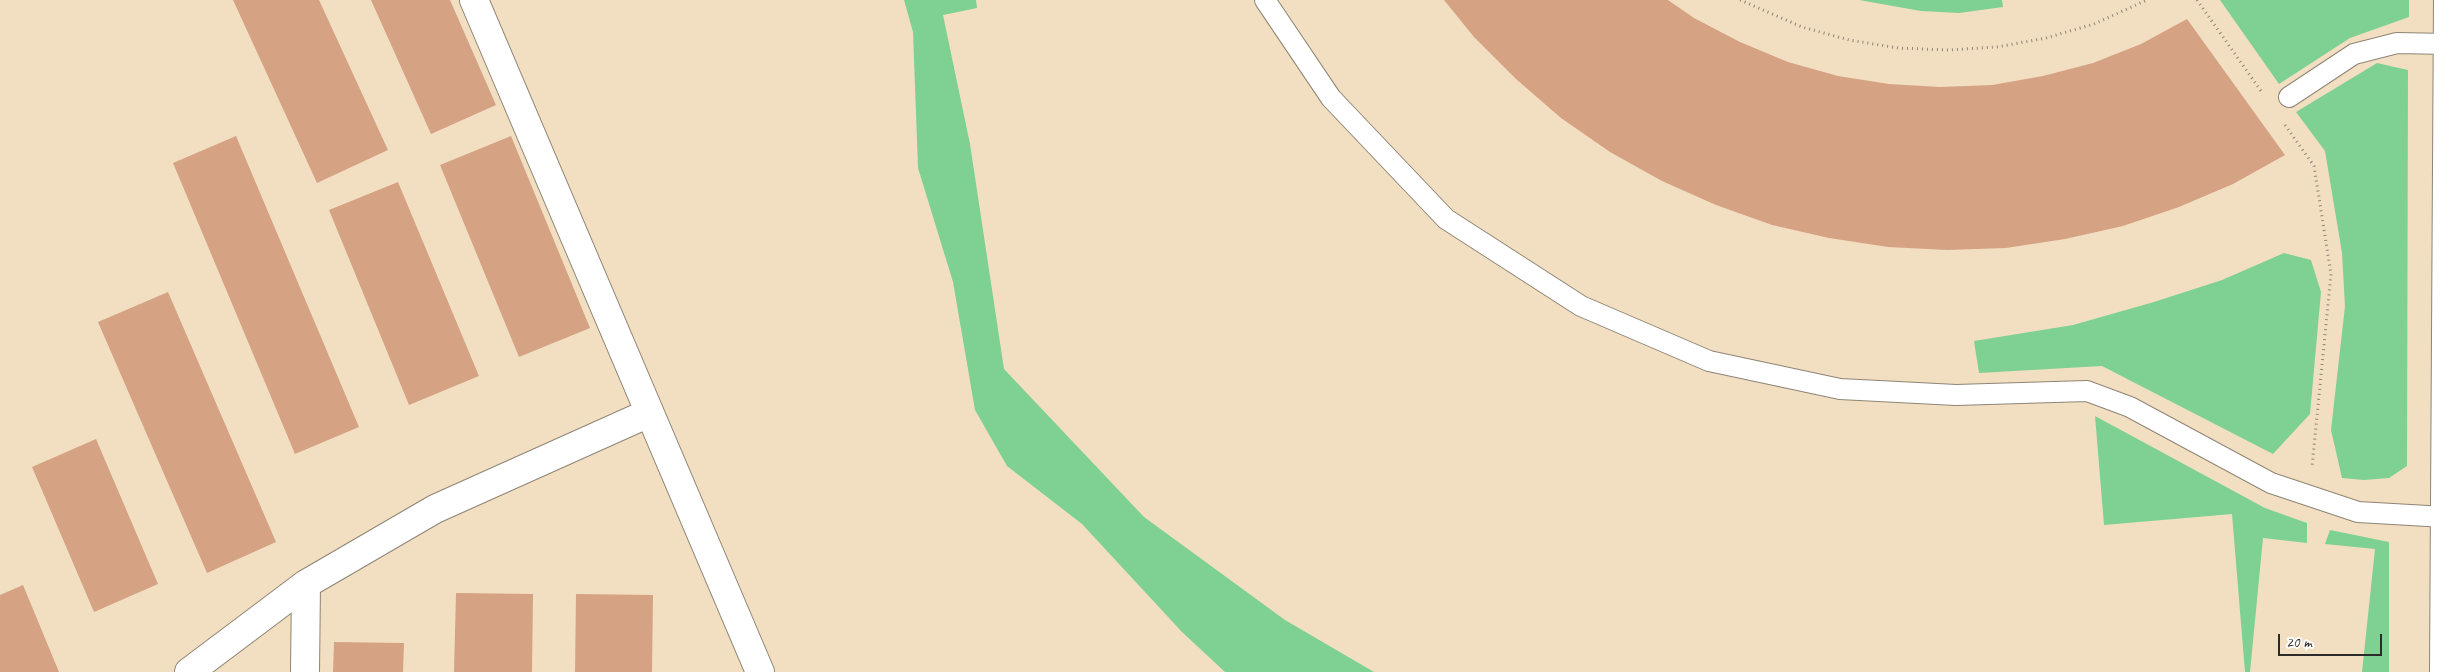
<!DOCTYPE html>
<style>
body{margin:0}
#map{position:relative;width:2456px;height:672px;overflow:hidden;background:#f2dfc1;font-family:Caveat,sans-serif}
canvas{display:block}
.scale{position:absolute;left:2278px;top:634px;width:104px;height:22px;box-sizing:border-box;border:2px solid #2b2b2b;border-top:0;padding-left:6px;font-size:15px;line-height:18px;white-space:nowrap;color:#2b2b2b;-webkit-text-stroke:4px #fdfcf7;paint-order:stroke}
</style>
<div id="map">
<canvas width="2456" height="672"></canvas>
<div class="scale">20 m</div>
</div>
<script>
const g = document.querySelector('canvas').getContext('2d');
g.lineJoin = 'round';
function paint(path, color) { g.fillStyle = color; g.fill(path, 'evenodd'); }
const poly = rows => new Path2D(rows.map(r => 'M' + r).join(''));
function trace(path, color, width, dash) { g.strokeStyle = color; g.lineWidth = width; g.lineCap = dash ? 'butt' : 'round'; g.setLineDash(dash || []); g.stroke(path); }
paint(poly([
 [904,0,976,0,977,8,943,15,970,144,1004,369,1144,517,1285,620,1374,672,1225,672,1182,632,1082,524,1007,466,975,410,953,282,918,168,913,32],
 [1859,0,2002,0,2003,7,1959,13,1921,11],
 [2220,0,2409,0,2409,17,2350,38,2279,84],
 [2377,63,2408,70,2407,466,2389,478,2364,480,2342,478,2331,430,2345,306,2342,253,2325,151,2296,112],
 [2284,253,2311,260,2321,292,2310,414,2273,454,2102,366,1979,373,1974,341,2073,325,2154,302,2222,280],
 [2095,416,2265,508,2307,523,2307,543,2263,538,2250,672,2245,672,2232,514,2104,525],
 [2330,530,2389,542,2389,672,2362,672,2375,549,2325,544]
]), '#7ed192');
paint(poly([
 [233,0,319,0,388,150,317,183],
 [371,0,450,0,496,105,431,134],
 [1444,0,1668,0,1694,18,1740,42,1788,62,1838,76,1889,84,1940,87,1992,85,2043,76,2093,63,2141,44,2187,19,2285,155,2233,184,2179,207,2123,226,2065,239,2006,248,1947,250,1888,247,1829,238,1772,225,1716,205,1662,181,1610,152,1561,118,1516,79,1474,37],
 [236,136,359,427,295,454,173,163],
 [511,136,590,328,519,357,440,165],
 [398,182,479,376,409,405,329,210],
 [168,292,276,542,207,573,98,322],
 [96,439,158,584,94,612,32,467],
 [23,585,59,672,0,672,0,595],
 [456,593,533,594,532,672,454,672],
 [576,594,653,595,652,672,575,672],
 [334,642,404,643,403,672,333,672]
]), '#d5a284');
const service = poly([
 [1265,0,1331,98,1446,219,1581,306,1709,361,1840,389,1956,395,2087,391,2130,407,2271,483,2358,512,2445,517],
 [2289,97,2354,54,2397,43,2448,44]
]);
const minor = poly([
 [474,0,760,672],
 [189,672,306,584,435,509,649,413],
 [305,672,306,584]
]);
const trunk = poly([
 [2444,672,2448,0]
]);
trace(service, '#8e8576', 22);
trace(minor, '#8e8576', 30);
trace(trunk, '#8e8576', 30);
trace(poly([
 [1740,0,1802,27,1849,40,1898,48,1948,50,1997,47,2046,38,2094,24,2147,0],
 [2197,0,2261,91],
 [2285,125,2314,166,2331,274,2312,467]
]), '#8e8576', 3, [1, 4]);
trace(service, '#fff', 20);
trace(minor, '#fff', 28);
trace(trunk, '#fff', 28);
</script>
